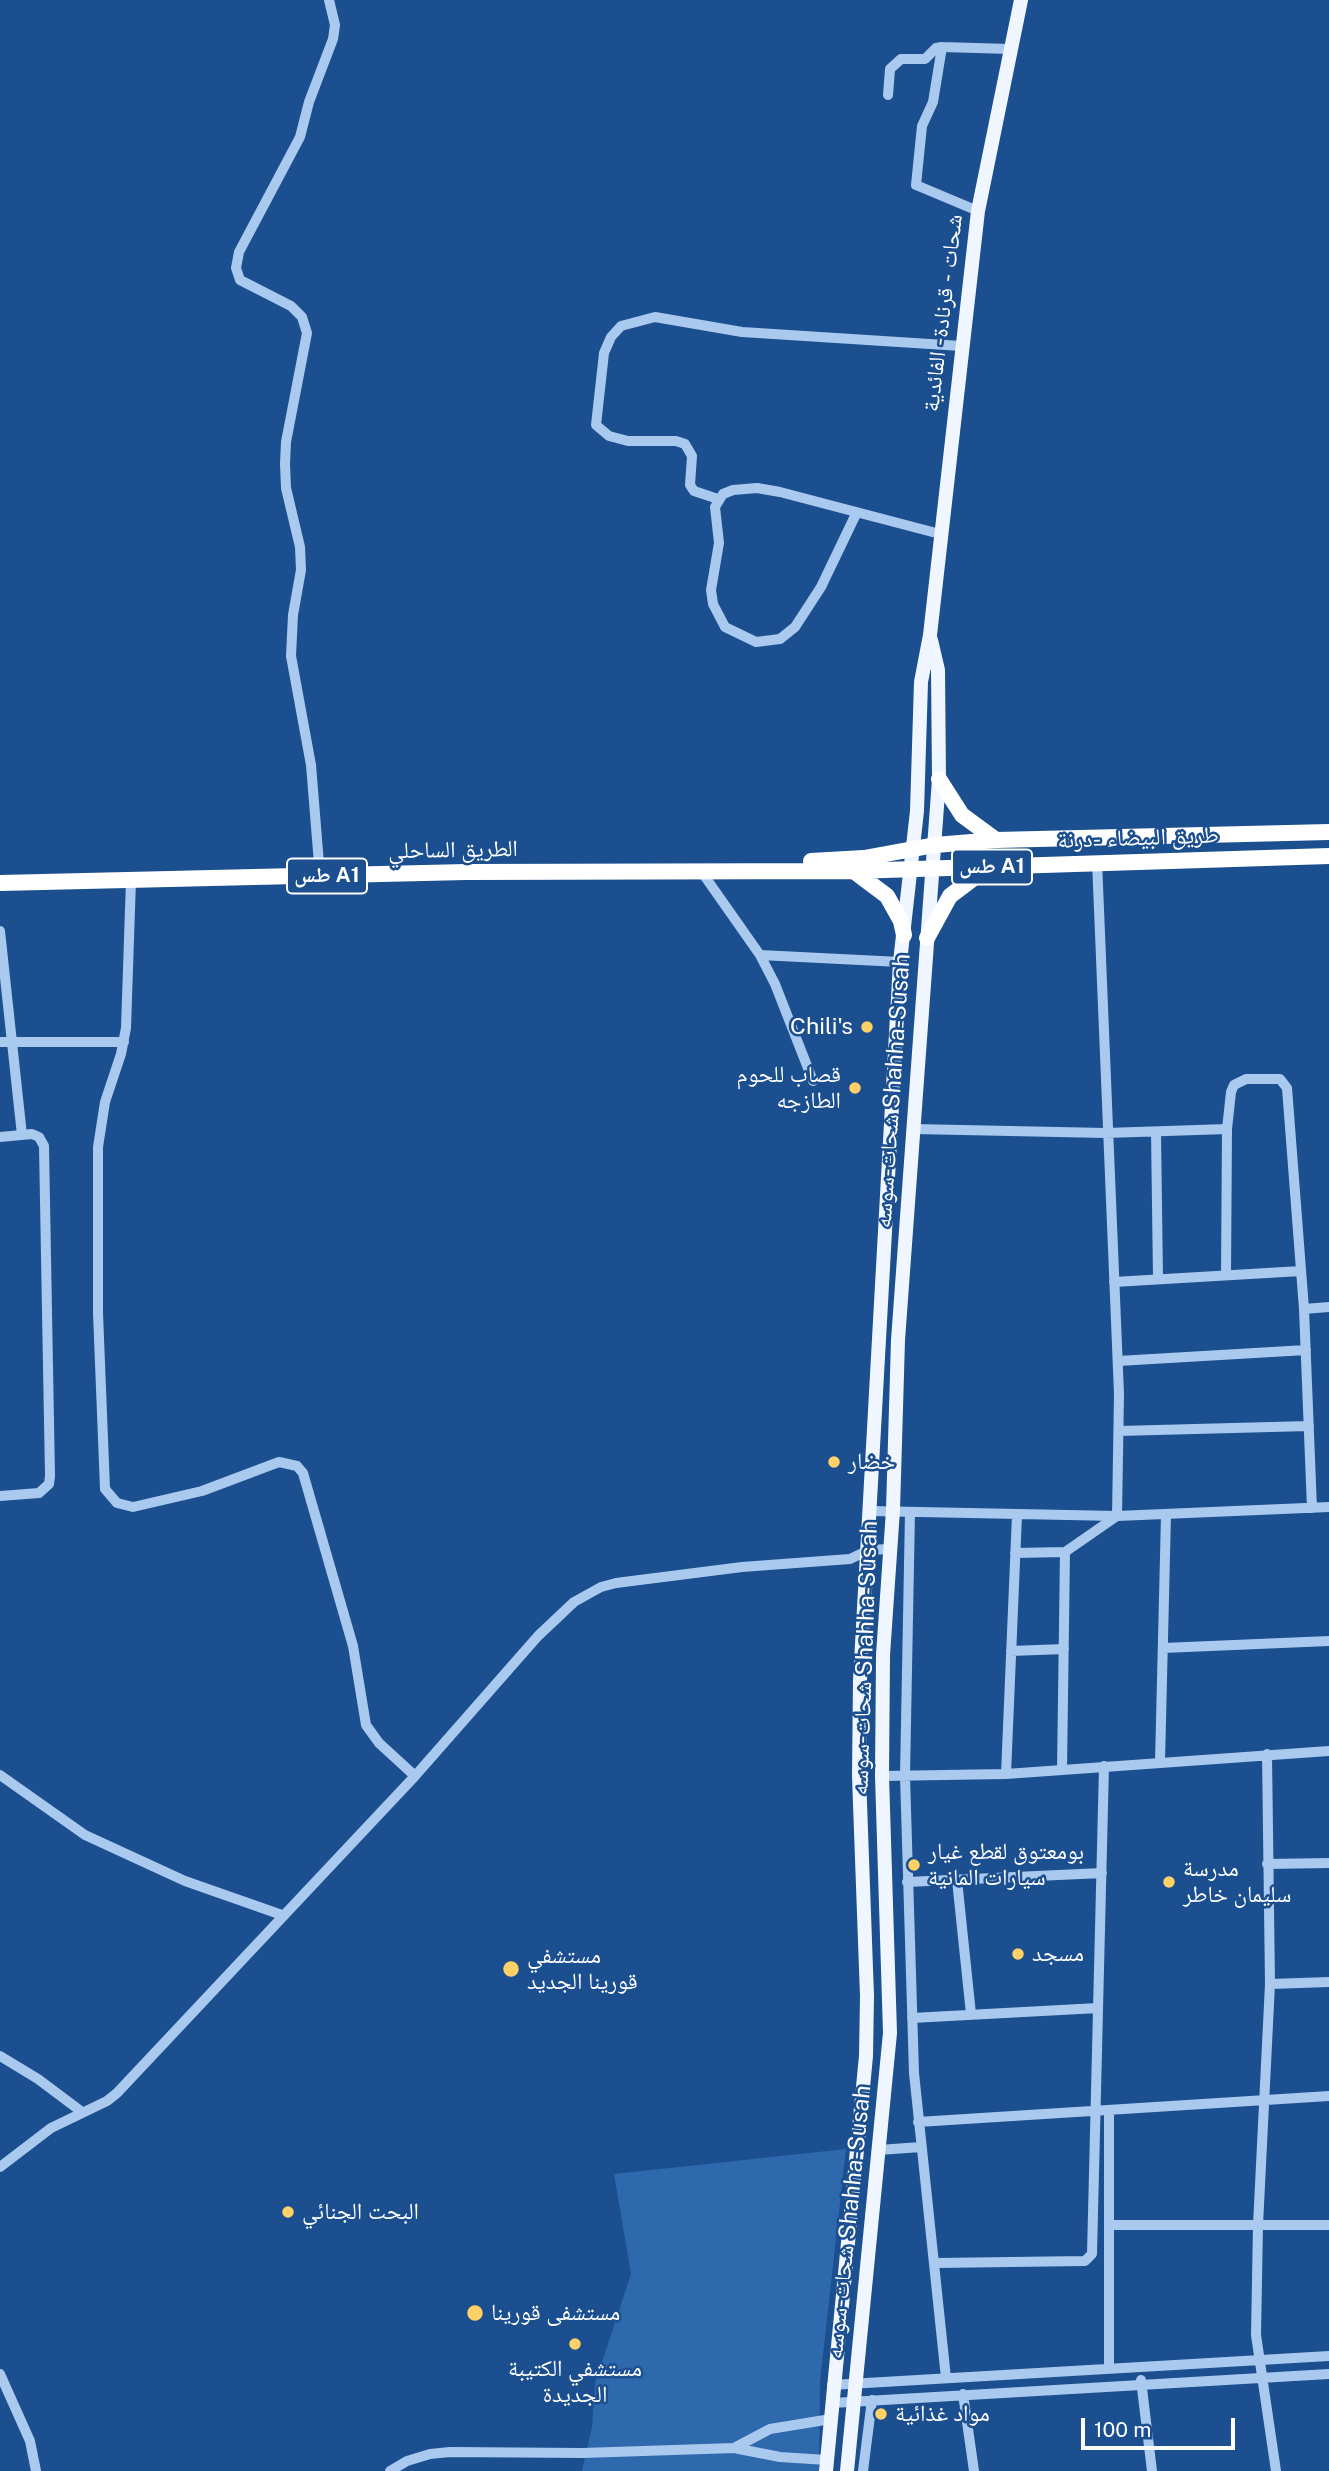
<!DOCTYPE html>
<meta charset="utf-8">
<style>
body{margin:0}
#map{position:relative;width:1329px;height:2471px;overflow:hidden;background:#1b4f8f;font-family:"Public Sans",sans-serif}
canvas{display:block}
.scale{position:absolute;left:1081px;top:2418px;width:154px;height:32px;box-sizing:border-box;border:4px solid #fff;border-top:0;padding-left:9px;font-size:21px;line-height:24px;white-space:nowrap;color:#fff;-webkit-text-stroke:5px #1b4f8f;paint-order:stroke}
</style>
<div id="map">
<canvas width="1329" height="2471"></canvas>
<div class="scale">100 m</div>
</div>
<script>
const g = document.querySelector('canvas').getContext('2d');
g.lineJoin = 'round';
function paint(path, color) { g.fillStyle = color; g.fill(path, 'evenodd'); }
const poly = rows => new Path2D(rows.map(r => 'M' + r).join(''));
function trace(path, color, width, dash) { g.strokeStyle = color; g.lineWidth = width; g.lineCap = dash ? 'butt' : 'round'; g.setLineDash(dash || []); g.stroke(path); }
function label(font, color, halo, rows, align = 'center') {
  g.font = font + ' "Public Sans","Noto Naskh Arabic",sans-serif'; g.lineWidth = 5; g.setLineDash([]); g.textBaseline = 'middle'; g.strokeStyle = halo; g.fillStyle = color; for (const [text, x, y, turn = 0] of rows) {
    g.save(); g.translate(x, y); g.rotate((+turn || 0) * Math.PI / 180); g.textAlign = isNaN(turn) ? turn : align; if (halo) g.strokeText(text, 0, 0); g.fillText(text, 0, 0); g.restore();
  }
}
paint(poly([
 [846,2149,820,2382,819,2471,582,2471,592,2427,595,2383,631,2274,614,2174]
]), '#2e69ad');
trace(poly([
 [942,47,933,102,922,126,916,185,978,211],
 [888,95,890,69,901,59,925,59,936,48,942,47,1010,49],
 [718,499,694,491,690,485,692,456,685,444,676,441,628,441,609,436,596,425,604,353,611,337,621,326,655,317,742,332,961,346],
 [856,514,821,587,795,627,780,639,756,642,725,627,713,604,711,590,719,543,715,507,723,494,733,490,757,488,780,492,940,534],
 [701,871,760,955],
 [320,876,311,765,291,656,293,615,301,570,300,547,286,488,285,464,286,442,307,333,302,317,291,306,240,280,236,268,239,252,300,137,309,102,333,39,335,25,329,0],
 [131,880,126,1028,121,1054,105,1102,98,1147,98,1313,105,1489,117,1503,133,1507,202,1491,279,1462,297,1466,303,1473,353,1646,366,1725,379,1743,415,1776],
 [0,931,22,1135],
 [0,1042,124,1042],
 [813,1081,775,984,760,955,900,962],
 [914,1129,1106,1133,1227,1129],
 [1156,1132,1158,1279],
 [0,1137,32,1134,39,1137,44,1146,50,1476,49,1484,39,1493,0,1496],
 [1226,1275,1227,1129,1231,1092,1234,1085,1246,1079,1280,1079,1287,1088,1304,1309,1312,1508],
 [1114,1282,1301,1271],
 [1304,1309,1329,1307],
 [1118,1361,1306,1350],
 [1119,1431,1309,1426],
 [870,1511,1117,1516,1329,1507],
 [910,1512,905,1776,914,2073,946,2378],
 [1015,1553,1065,1552,1117,1516,1119,1394,1097,861],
 [1163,1648,1329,1641],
 [1011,1651,1064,1649],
 [1267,1754,1270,1984,1258,2225,1256,2335,1276,2471],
 [1160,1762,1166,1515],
 [1062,1770,1065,1552],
 [1006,1774,1017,1515],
 [0,1775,85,1835,185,1881,282,1915],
 [882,1776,1006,1774,1329,1751],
 [1267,1864,1329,1863],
 [957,1880,971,2014],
 [907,1882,1102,1873],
 [1270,1984,1329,1982],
 [912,2018,1098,2008],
 [0,2056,38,2079,82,2112],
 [1109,2110,1109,2368],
 [918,2122,1329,2096],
 [879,2150,921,2147],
 [0,2167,51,2128,107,2101,117,2093,415,1776,538,1636,574,1602,601,1587,616,1583,742,1567,850,1559,869,1550,888,1549],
 [1109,2225,1329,2225],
 [936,2263,1085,2261,1092,2254,1104,1766],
 [0,2374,30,2441,36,2471],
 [1141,2380,1152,2471],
 [832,2385,1329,2356],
 [963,2394,974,2471],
 [832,2403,1329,2374],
 [734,2448,770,2429,831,2419],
 [390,2471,407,2461,430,2454,450,2452,583,2453,734,2448,780,2457,827,2460],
 [863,2471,872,2400]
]), '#a9c9ee', 10);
trace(poly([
 [826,2471,866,2056,867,1996,859,1776,860,1680,900,962,917,811,921,682,930,635,978,211,1021,0],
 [847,2471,890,2033,882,1776,883,1655,893,1510,898,1340,939,779,938,670,931,640]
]), '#f0f6ff', 14);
trace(poly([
 [939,779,962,815,996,840],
 [811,861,864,858,935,845,996,840,1329,832],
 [855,872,887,896,901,921,904,935],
 [0,883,466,872,853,871,1329,856],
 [927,938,950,896,987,868]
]), '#fff', 16);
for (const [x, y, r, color] of [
 [867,1027,7,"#ffd166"],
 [855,1088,7,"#ffd166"],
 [834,1462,7,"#ffd166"],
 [914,1865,7,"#ffd166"],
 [1169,1882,7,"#ffd166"],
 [1018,1954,7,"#ffd166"],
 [511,1969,9,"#ffd166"],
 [288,2212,7,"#ffd166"],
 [475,2313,9,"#ffd166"],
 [575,2344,7,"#ffd166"],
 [881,2414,7,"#ffd166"]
]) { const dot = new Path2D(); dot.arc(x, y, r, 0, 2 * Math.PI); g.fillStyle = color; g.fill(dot); trace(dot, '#1b4f8f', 2.5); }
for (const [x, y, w] of [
 [992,867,80],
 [327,876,80]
]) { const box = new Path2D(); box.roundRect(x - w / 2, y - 17.5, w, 35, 5); g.fillStyle = '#1b4f8f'; g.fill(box); trace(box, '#fff', 2); }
label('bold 21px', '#fff', null, [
 ["طس A1",992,867],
 ["طس A1",327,876]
]);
label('23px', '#fff', '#1b4f8f', [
 ["شحات - قرنادة- الفائدية",943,313,-83],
 ["طريق البيضاء -درنة",1138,838,-2],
 ["الطريق الساحلي",453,850,-1],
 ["شحات-سوسه Shahha-Susah",893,1091,-86],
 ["شحات-سوسه Shahha-Susah",865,1658,-88],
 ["شحات-سوسه Shahha-Susah",849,2222,-84]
]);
label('23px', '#fff', '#1b4f8f', [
 ["Chili's",853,1027,"right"],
 ["قصاب للحوم",841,1075,"right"],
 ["الطازجه",841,1101,"right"],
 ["خضار",848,1462],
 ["بومعتوق لقطع غيار",928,1852],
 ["سيارات المانية",928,1878],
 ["مدرسة",1183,1869],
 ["سليمان خاطر",1183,1895],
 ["مسجد",1032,1954],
 ["مستشفي",527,1956],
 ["قورينا الجديد",527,1982],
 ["البحت الجنائي",302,2212],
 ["مستشفى قورينا",491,2313],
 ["مستشفي الكتيبة",575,2369,"center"],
 ["الجديدة",575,2395,"center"],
 ["مواد غذائية",895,2414]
], 'left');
</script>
